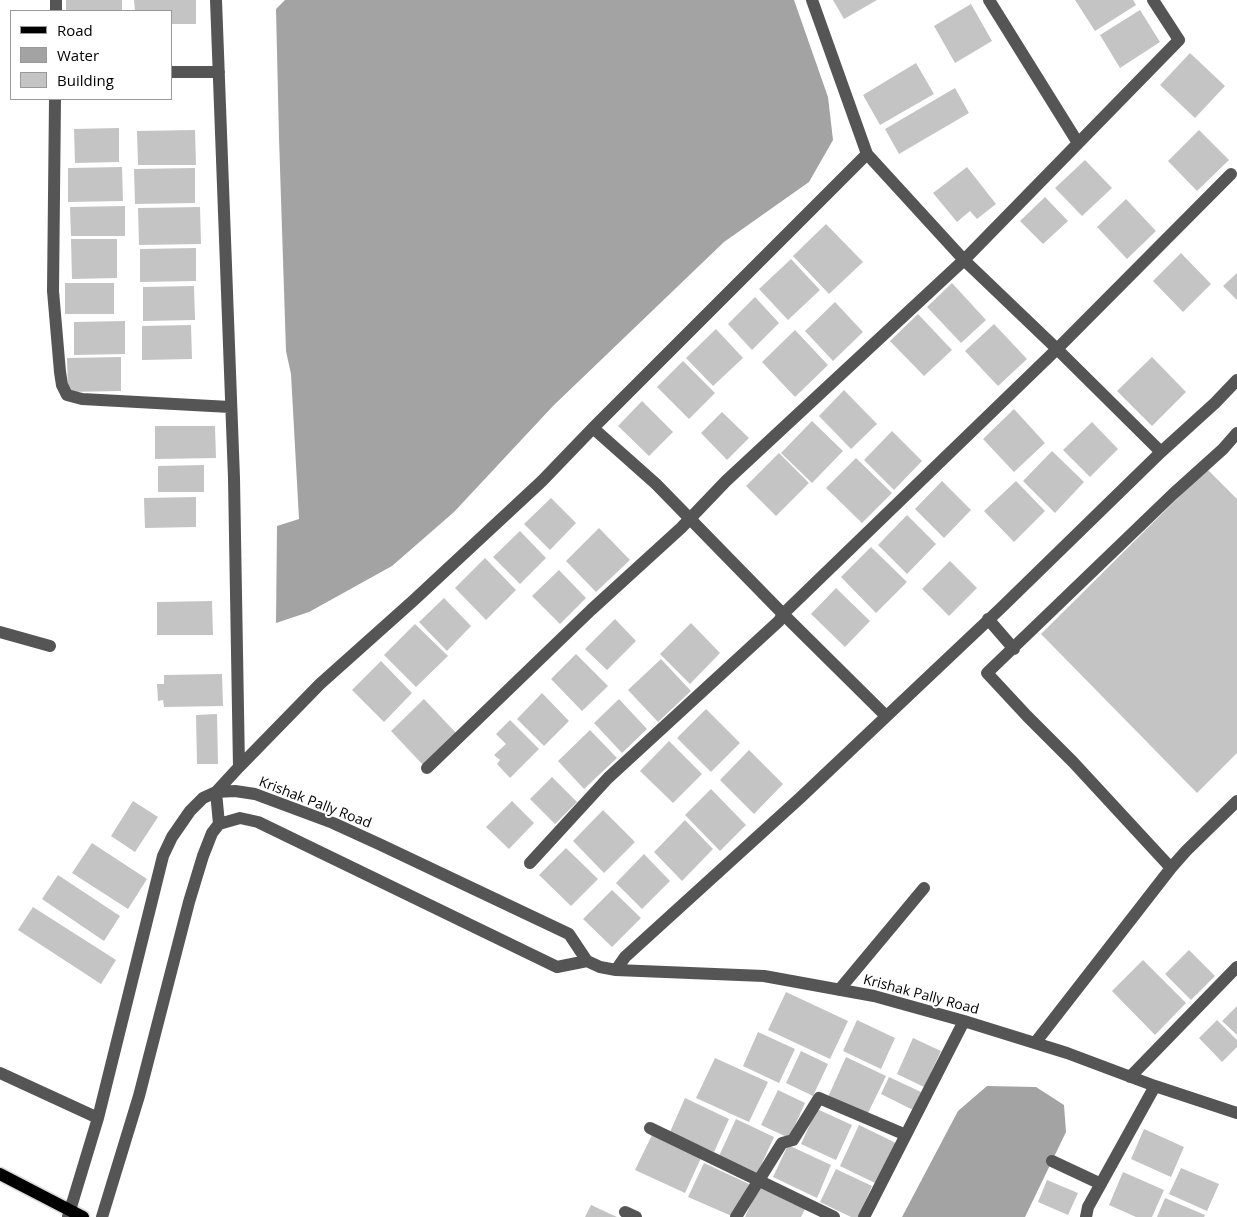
<!DOCTYPE html>
<style>
body{margin:0}
#map{position:relative;width:1237px;height:1217px;overflow:hidden;background:#fff;font-family:"Open Sans",sans-serif}
canvas{display:block}
.legend{position:absolute;left:10px;top:10px;width:162px;height:90px;box-sizing:border-box;background:#fff;border:1px solid #999;margin:0;padding:6px 9px;list-style:none;font-size:15px;color:#000}
.legend li{display:flex;align-items:center;gap:10px;height:25px}
.legend b{width:25px;border:1px solid #999}
</style>
<div id="map">
<canvas width="1237" height="1217"></canvas>
<ul class="legend">
<li><b style="height:6px;background:#000"></b>Road</li>
<li><b style="height:14px;background:#a3a3a3"></b>Water</li>
<li><b style="height:14px;background:#c4c4c4"></b>Building</li>
</ul>
</div>
<script>
const g = document.querySelector('canvas').getContext('2d');
g.lineJoin = 'round';
function paint(path, color) { g.fillStyle = color; g.fill(path, 'evenodd'); }
const poly = rows => new Path2D(rows.map(r => 'M' + r).join(''));
function trace(path, color, width, dash) { g.strokeStyle = color; g.lineWidth = width; g.lineCap = dash ? 'butt' : 'round'; g.setLineDash(dash || []); g.stroke(path); }
function label(font, color, halo, rows, align = 'center') {
  g.font = font + ' "Open Sans",sans-serif'; g.lineWidth = 4; g.setLineDash([]); g.textBaseline = 'middle'; g.strokeStyle = halo; g.fillStyle = color; for (const [text, x, y, turn = 0] of rows) {
    g.save(); g.translate(x, y); g.rotate((+turn || 0) * Math.PI / 180); g.textAlign = isNaN(turn) ? turn : align; if (halo) g.strokeText(text, 0, 0); g.fillText(text, 0, 0); g.restore();
  }
}
paint(poly([
 [285,0,794,0,828,97,833,140,809,182,724,242,553,406,454,512,392,566,309,612,276,623,277,526,299,519,291,374,286,351,279,138,276,9],
 [987,1086,1036,1087,1064,1105,1066,1132,1025,1217,902,1217,958,1111]
]), '#a3a3a3');
paint(poly([
 [66,0,122,0,122,11,66,11],
 [134,0,196,0,196,24,171,24,171,11,135,11],
 [833,0,877,0,844,19],
 [1075,0,1133,0,1136,5,1095,31],
 [971,4,992,41,955,63,934,26],
 [1140,10,1160,42,1120,68,1100,35],
 [1190,53,1225,86,1195,118,1160,85],
 [916,63,934,94,880,125,863,95],
 [955,88,969,113,899,154,885,129],
 [119,128,119,162,75,163,74,129],
 [195,130,196,165,138,165,137,131],
 [1199,130,1229,160,1197,191,1168,161],
 [1085,160,1112,188,1082,216,1055,188],
 [122,167,123,201,68,202,68,168],
 [967,167,996,204,977,219,970,211,957,222,933,193],
 [195,168,195,203,135,204,134,169],
 [1045,197,1068,221,1043,244,1020,221],
 [1126,199,1156,231,1127,259,1097,227],
 [125,206,125,236,71,236,70,207],
 [200,207,201,244,139,245,138,208],
 [826,224,863,262,829,294,793,256],
 [71,239,117,239,117,278,72,279],
 [196,248,196,281,140,282,140,249],
 [1181,253,1211,284,1183,312,1153,281],
 [791,259,820,290,788,320,759,289],
 [1237,273,1237,300,1223,286],
 [65,283,114,283,114,314,65,314],
 [952,283,986,320,961,343,927,307],
 [194,286,195,320,143,321,143,287],
 [755,297,779,323,752,350,728,324],
 [835,302,863,332,833,361,805,331],
 [918,314,952,350,924,376,890,341],
 [125,321,125,354,74,355,74,322],
 [994,324,1027,359,998,386,965,351],
 [191,325,192,359,142,360,142,326],
 [716,329,743,358,713,386,686,358],
 [795,330,828,365,795,397,762,362],
 [121,357,121,391,68,392,67,358],
 [1152,357,1186,392,1152,426,1117,391],
 [683,361,715,393,689,419,657,387],
 [844,390,877,424,851,449,819,416],
 [642,401,673,432,649,456,618,426],
 [1014,409,1045,443,1014,472,983,439],
 [722,412,749,438,727,460,701,433],
 [812,421,843,451,812,483,781,453],
 [1092,422,1118,449,1090,477,1063,450],
 [155,426,215,426,216,458,155,459],
 [892,431,922,461,894,490,864,460],
 [1052,451,1084,482,1055,513,1023,481],
 [779,453,809,483,776,516,746,486],
 [856,458,892,493,862,523,826,488],
 [204,465,204,492,158,492,158,466],
 [1207,469,1237,499,1237,753,1197,793,1041,634],
 [942,481,971,510,944,538,915,509],
 [1016,481,1045,511,1014,542,984,511],
 [196,497,196,527,145,528,144,498],
 [551,498,576,523,550,550,524,524],
 [907,515,936,544,907,574,878,545],
 [599,528,630,560,596,592,566,561],
 [520,531,546,558,520,584,493,557],
 [871,547,907,582,876,613,841,577],
 [485,558,516,590,486,620,455,588],
 [950,561,977,588,949,616,922,589],
 [559,570,586,598,560,624,532,596],
 [836,588,870,621,845,647,811,614],
 [444,598,471,626,447,651,419,622],
 [212,601,213,635,157,635,157,602],
 [615,619,636,641,607,670,585,649],
 [691,623,720,653,690,684,660,654],
 [415,624,448,656,416,687,384,655],
 [576,654,608,686,582,711,551,679],
 [661,659,691,691,658,722,628,690],
 [381,661,412,693,384,722,352,690],
 [222,674,223,706,164,707,163,700,158,701,157,684,164,684,164,675],
 [542,693,569,721,544,746,517,719],
 [424,699,456,733,423,765,391,731],
 [619,699,647,729,622,753,594,723],
 [706,709,740,743,711,772,677,738],
 [217,714,218,764,197,764,196,715],
 [510,720,539,749,510,778,497,764,500,760,494,755,506,744,496,734],
 [590,730,617,758,584,789,558,761],
 [669,741,702,774,673,803,640,771],
 [749,750,783,784,754,814,720,780],
 [552,777,577,802,555,824,530,799],
 [711,789,746,825,720,851,685,815],
 [133,801,158,817,135,852,111,836],
 [512,801,534,823,509,849,486,827],
 [603,810,635,842,604,873,573,841],
 [685,820,713,849,682,881,654,852],
 [92,843,147,879,128,909,72,873],
 [566,848,598,879,571,906,539,875],
 [644,854,670,881,642,909,616,883],
 [58,875,120,916,104,941,42,899],
 [612,890,641,918,612,947,583,919],
 [33,907,116,960,101,984,18,930],
 [1189,950,1215,976,1191,1000,1165,974],
 [1143,960,1186,1003,1155,1035,1112,991],
 [786,992,848,1021,830,1059,768,1030],
 [1237,1006,1237,1035,1222,1021],
 [857,1020,895,1038,881,1069,843,1051],
 [1217,1020,1237,1040,1237,1047,1222,1062,1199,1038],
 [758,1032,795,1049,779,1083,743,1066],
 [913,1038,941,1051,924,1087,897,1074],
 [801,1051,828,1064,813,1096,786,1083],
 [846,1057,886,1076,867,1115,828,1097],
 [715,1058,768,1082,749,1122,696,1098],
 [889,1077,921,1092,913,1110,881,1094],
 [778,1090,805,1103,789,1138,761,1125],
 [685,1098,729,1119,714,1152,670,1132],
 [817,1109,852,1125,836,1160,801,1144],
 [736,1119,774,1137,757,1174,719,1156],
 [859,1125,896,1143,877,1184,840,1166],
 [1144,1129,1184,1147,1171,1177,1131,1159],
 [652,1135,701,1158,685,1193,635,1170],
 [788,1145,831,1165,817,1198,773,1177],
 [704,1163,749,1184,734,1217,688,1197],
 [1181,1168,1219,1184,1207,1211,1169,1194],
 [836,1169,872,1186,858,1217,851,1217,820,1202],
 [1123,1172,1164,1190,1152,1217,1136,1217,1109,1205],
 [1047,1180,1078,1193,1068,1215,1038,1202],
 [759,1187,805,1209,801,1217,745,1217],
 [1165,1198,1205,1215,1204,1217,1157,1217],
 [591,1205,617,1217,585,1217]
]), '#c4c4c4');
const major = poly([
 [0,1174,83,1217]
]);
trace(major, '#dbdbdb', 15);
trace(poly([
 [216,0,234,478,239,767],
 [989,0,1078,143],
 [56,11,56,0],
 [171,72,219,72],
 [55,99,53,291,60,372,62,385,67,395,82,399,230,407],
 [867,154,964,260,1057,349,1161,452],
 [593,428,656,484,783,614,886,716],
 [988,619,1014,649],
 [0,632,50,646],
 [427,768,591,610,681,528,726,481,964,260,1179,40,1153,0],
 [219,824,216,792,239,767,320,684,414,600,542,481,593,428,867,154,812,0],
 [530,863,608,778,779,621,783,614,1057,349,1231,174],
 [1171,868,1073,762,1027,716,987,673,1173,494,1223,449,1237,433],
 [616,970,625,957,800,798,1001,608,1161,452,1215,403,1237,380],
 [839,990,924,888],
 [1035,1043,1171,868,1186,851,1237,801],
 [0,1073,98,1118],
 [1130,1077,1237,967],
 [650,1128,834,1217],
 [1052,1161,1101,1184],
 [625,1212,636,1217],
 [68,1217,98,1118,163,856,172,837,190,811,203,798,216,792,235,791,255,794,333,823,379,844,569,934,587,961,600,967,616,970,764,976,874,996,964,1021,1067,1053,1155,1086,1237,1113],
 [102,1217,139,1096,189,902,203,856,212,833,219,824,240,818,258,822,557,967,587,961],
 [736,1217,782,1143,793,1140,819,1098,906,1135],
 [864,1217,964,1021],
 [1086,1217,1088,1207,1155,1086]
]), '#555', 12);
trace(major, '#000', 12);
label('14px', '#000', '#fff', [
 ["Krishak Pally Road",315,803,21],
 ["Krishak Pally Road",921,995,15]
]);
</script>
